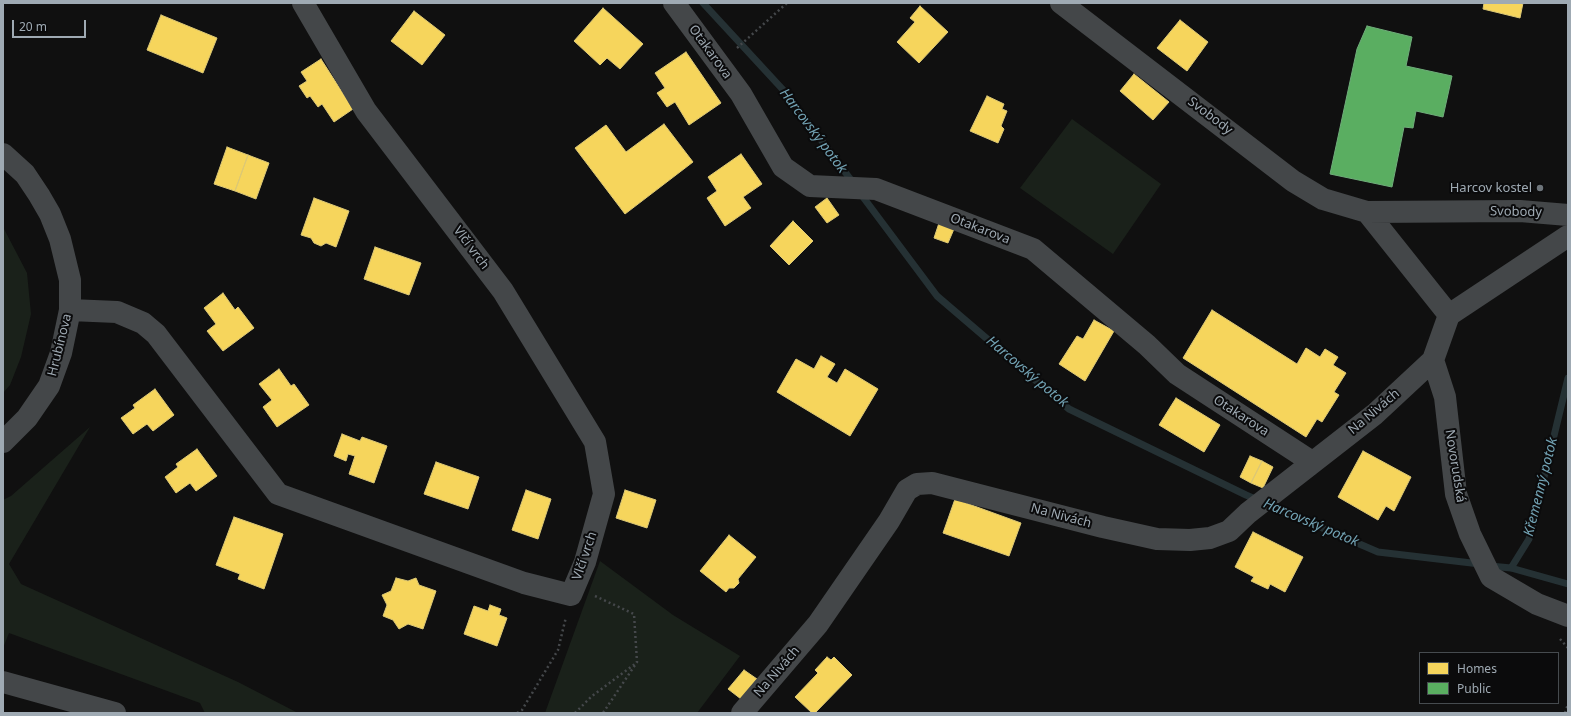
<!DOCTYPE html>
<meta charset="utf-8">
<style>
body{margin:0}
#map{position:relative;width:1571px;height:716px;overflow:hidden;background:#101010;font-family:"Noto Sans",sans-serif}
canvas{display:block}
.frame{position:absolute;inset:0;border:4px solid #9faab3;pointer-events:none}
.legend{position:absolute;left:1419px;top:652px;width:140px;height:52px;box-sizing:border-box;background:#0b0b0c;border:1px solid #464b4f;margin:0;padding:5px 7px;list-style:none;font-size:12px;color:#9faab3}
.legend li{display:flex;align-items:center;gap:8px;height:20px}
.legend b{width:20px;border:1px solid #464b4f}
.scale{position:absolute;left:12px;top:20px;width:74px;height:18px;box-sizing:border-box;border:2px solid #9faab3;border-top:0;padding-left:5px;font-size:12px;line-height:14px;white-space:nowrap;color:#9faab3;-webkit-text-stroke:3px #0b0b0c;paint-order:stroke}
</style>
<div id="map">
<canvas width="1571" height="716"></canvas>
<div class="frame"></div>
<ul class="legend">
<li><b style="height:11px;background:#f6d55c"></b>Homes</li>
<li><b style="height:11px;background:#5aae61"></b>Public</li>
</ul>
<div class="scale">20 m</div>
</div>
<script>
const g = document.querySelector('canvas').getContext('2d');
g.lineJoin = 'round';
function paint(path, color) { g.fillStyle = color; g.fill(path, 'evenodd'); }
const poly = rows => new Path2D(rows.map(r => 'M' + r).join(''));
function trace(path, color, width, dash) { g.strokeStyle = color; g.lineWidth = width; g.lineCap = dash ? 'butt' : 'round'; g.setLineDash(dash || []); g.stroke(path); }
function label(font, color, halo, rows, align = 'center') {
  g.font = font + ' "Noto Sans",sans-serif'; g.lineWidth = 4; g.setLineDash([]); g.textBaseline = 'middle'; g.strokeStyle = halo; g.fillStyle = color; for (const [text, x, y, turn = 0] of rows) {
    g.save(); g.translate(x, y); g.rotate((+turn || 0) * Math.PI / 180); g.textAlign = isNaN(turn) ? turn : align; if (halo) g.strokeText(text, 0, 0); g.fillText(text, 0, 0); g.restore();
  }
}
paint(poly([
 [1072,119,1161,184,1113,254,1020,188],
 [3,227,27,273,31,314,21,357,10,385,3,393],
 [90,427,9,564,21,584,238,682,298,713,205,713,200,703,9,633,3,648,3,500,11,496],
 [600,561,673,615,740,656,697,713,545,713]
]), '#1a211a');
const homes = poly([
 [1484,3,1523,3,1520,18,1483,9,1484,3],
 [920,6,948,32,919,63,897,42,915,22,910,18,920,6],
 [603,8,643,44,620,69,607,58,600,65,574,41,603,8],
 [414,11,445,35,422,65,391,41,414,11],
 [161,15,217,38,203,73,147,50,161,15],
 [1180,20,1208,42,1187,71,1157,48,1180,20],
 [686,52,721,103,689,125,675,102,667,107,657,93,665,88,655,73,686,52],
 [321,59,353,109,334,122,322,104,318,107,310,96,307,98,299,86,307,81,301,72,321,59],
 [1134,74,1169,102,1153,120,1120,91,1134,74],
 [987,96,1004,104,1002,109,1007,111,1001,126,1004,129,998,143,970,131,987,96],
 [664,124,693,162,625,214,575,148,606,125,626,152,664,124],
 [227,147,248,155,235,191,214,184,227,147],
 [741,154,762,184,743,197,751,208,725,226,707,198,717,191,708,177,741,154],
 [248,155,269,163,256,199,235,191,248,155],
 [314,198,349,211,336,247,326,243,321,246,314,243,311,238,301,235,314,198],
 [827,198,839,215,827,223,815,207,827,198],
 [793,221,813,241,789,265,770,246,793,221],
 [939,223,954,229,948,243,934,238,939,223],
 [375,247,421,263,409,295,364,279,375,247],
 [223,293,235,310,238,307,254,328,223,351,207,331,216,324,204,308,223,293],
 [1212,310,1297,364,1306,348,1320,357,1325,349,1338,357,1333,365,1346,373,1334,392,1339,395,1322,422,1317,419,1306,437,1183,358,1212,310],
 [1094,320,1114,331,1085,381,1059,364,1077,336,1083,339,1094,320],
 [821,356,835,364,827,377,837,383,845,369,878,389,850,436,777,392,796,359,814,369,821,356],
 [279,369,291,386,294,384,309,405,277,427,263,407,272,400,259,384,279,369],
 [155,389,174,415,153,431,147,424,133,434,121,418,135,408,133,405,155,389],
 [1176,398,1220,425,1204,452,1159,425,1176,398],
 [342,434,360,441,362,437,387,446,374,483,349,474,355,456,348,454,346,461,334,456,342,434],
 [197,449,217,476,196,491,190,483,176,493,165,477,178,467,176,464,197,449],
 [1363,451,1411,477,1394,511,1386,506,1378,520,1338,497,1363,451],
 [1250,456,1262,461,1251,483,1240,477,1250,456],
 [1262,461,1273,467,1263,488,1251,483,1262,461],
 [436,462,479,477,468,509,424,494,436,462],
 [526,490,551,499,538,539,512,530,526,490],
 [625,490,656,500,647,528,616,518,625,490],
 [955,499,1021,523,1009,556,943,533,955,499],
 [234,517,283,534,264,589,238,579,240,574,216,565,234,517],
 [1253,532,1303,557,1285,592,1270,584,1268,589,1251,581,1254,577,1235,567,1253,532],
 [729,535,756,557,738,579,739,583,734,588,729,588,726,592,700,571,729,535],
 [396,578,408,581,416,578,419,585,436,591,423,629,408,624,399,629,393,620,383,616,387,605,382,595,391,591,396,578],
 [490,605,501,609,499,615,507,618,497,646,464,634,474,606,488,611,490,605],
 [827,657,831,660,834,657,852,675,815,713,812,713,795,697,818,673,815,670,827,657],
 [744,670,757,679,741,699,728,689,744,670]
]);
paint(homes, '#f6d55c');
trace(homes, '#dcc876', 1);
const public = poly([
 [1367,26,1412,37,1406,66,1452,76,1443,117,1416,111,1413,128,1404,127,1392,187,1330,174,1357,49,1367,26]
]);
paint(public, '#5aae61');
trace(public, '#6fad7a', 1);
trace(poly([
 [703,3,786,93,854,184],
 [860,193,937,296,1069,409,1246,495,1378,552,1480,564],
 [1490,566,1511,568,1568,584],
 [1511,568,1529,539,1568,378]
]), '#253134', 7);
trace(poly([
 [737,48,787,3],
 [595,596,634,614,637,662,603,713],
 [1560,639,1568,648],
 [517,713,522,710,558,650,566,617],
 [575,713,592,696,635,664],
 [1565,713,1568,704]
]), '#45484b', 2.5, [2, 3]);
trace(poly([
 [674,3,741,94,783,167,810,186,876,189,1033,249,1147,345,1177,374,1312,462],
 [1061,3,1293,181,1323,199,1367,212,1520,211,1568,215],
 [3,154,25,174,39,195,50,214,60,239,70,280,70,310,61,353,49,386,27,418,3,442],
 [1367,212,1449,315],
 [70,310,117,312,143,323,156,334,278,494,524,583,571,595,585,562,604,494,595,442,503,291,366,111,303,3],
 [1433,360,1445,397,1456,494,1470,534,1491,577,1537,604,1568,616],
 [3,682,115,713],
 [742,713,818,624,889,521,907,490,917,484,932,483,1103,527,1157,539,1190,540,1210,538,1229,531,1248,513,1375,414,1433,360,1449,315,1568,236]
]), '#444749', 22);
for (const [x, y, r, color] of [
 [1540,188,4,"#6d747a"]
]) { const dot = new Path2D(); dot.arc(x, y, r, 0, 2 * Math.PI); g.fillStyle = color; g.fill(dot); trace(dot, '#0b0b0c', 1.5); }
label('13px', '#9faab3', '#0b0b0c', [
 ["Otakarova",710,52,54],
 ["Svobody",1210,116,37],
 ["Svobody",1516,212,1],
 ["Otakarova",980,229,21],
 ["Vlčí vrch",471,248,53],
 ["Hrubínova",60,345,-76],
 ["Na Nivách",1374,412,-40],
 ["Otakarova",1241,416,33],
 ["Novorudská",1455,466,81],
 ["Na Nivách",1061,516,15],
 ["Vlčí vrch",585,556,-71],
 ["Na Nivách",777,672,-49]
]);
label('13px', '#9faab3', '#0b0b0c', [
 ["Harcov kostel",1532,188]
], 'right');
label('italic 14px', '#72a2b3', '#0b0b0c', [
 ["Harcovský potok",813,131,53],
 ["Harcovský potok",1027,372,40],
 ["Křemenný potok",1541,487,-76],
 ["Harcovský potok",1311,523,23]
]);
</script>
